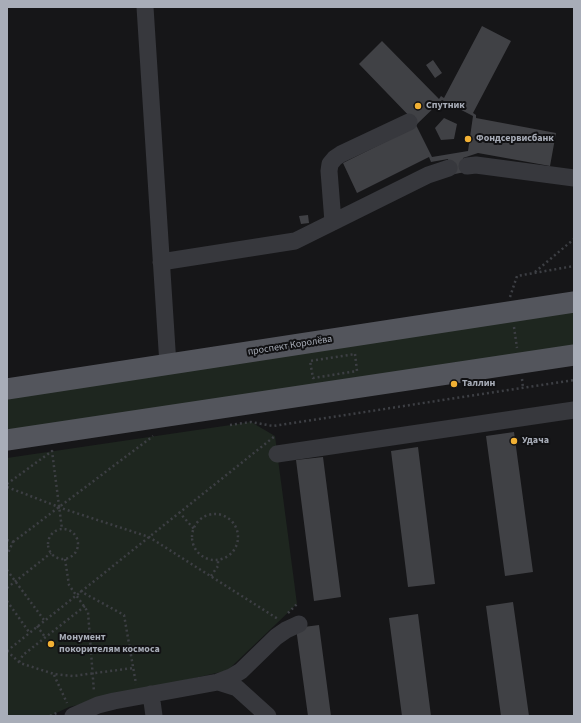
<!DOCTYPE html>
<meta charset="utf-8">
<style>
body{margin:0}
#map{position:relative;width:581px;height:723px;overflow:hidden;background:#161618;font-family:"Source Sans 3",sans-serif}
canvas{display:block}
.frame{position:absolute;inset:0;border:8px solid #a8adb8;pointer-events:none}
</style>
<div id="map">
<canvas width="581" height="723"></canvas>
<div class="frame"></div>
</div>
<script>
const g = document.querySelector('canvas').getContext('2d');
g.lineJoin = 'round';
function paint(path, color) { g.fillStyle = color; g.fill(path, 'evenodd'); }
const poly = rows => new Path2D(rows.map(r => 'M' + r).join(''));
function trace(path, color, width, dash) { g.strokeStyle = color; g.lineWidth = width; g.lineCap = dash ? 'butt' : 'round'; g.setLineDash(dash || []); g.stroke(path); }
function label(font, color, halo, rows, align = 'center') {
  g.font = font + ' "Source Sans 3",sans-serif'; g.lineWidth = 4; g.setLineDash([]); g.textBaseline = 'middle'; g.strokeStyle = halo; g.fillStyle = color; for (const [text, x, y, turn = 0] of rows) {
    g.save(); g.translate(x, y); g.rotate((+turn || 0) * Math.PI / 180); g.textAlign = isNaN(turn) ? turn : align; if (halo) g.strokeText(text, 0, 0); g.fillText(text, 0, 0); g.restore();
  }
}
paint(poly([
 [574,311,574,346,7,430,7,398],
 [251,422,275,436,297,604,230,668,225,671,69,707,50,716,7,716,7,458]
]), '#1e261f');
paint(poly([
 [482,26,511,41,473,113,476,115,476,118,556,133,550,166,478,153,463,158,465,172,450,175,448,159,431,162,429,157,357,193,343,163,415,127,415,122,359,64,382,41,439,99,441,96,444,98],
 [442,100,473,116,468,151,432,157,416,125],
 [433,60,442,73,435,78,426,65],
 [444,118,457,124,454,139,441,140,435,128],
 [308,215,309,223,301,224,299,216],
 [514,432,533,572,505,576,486,436],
 [418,447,435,584,408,587,391,451],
 [323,457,341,597,314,601,296,460],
 [513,602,529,716,501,716,486,606],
 [418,614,431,716,402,716,389,618],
 [319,625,331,716,308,716,296,628]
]), '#404145');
trace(poly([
 [535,272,574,239],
 [510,297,517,276,574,266],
 [514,327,517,348],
 [355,354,357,371,313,378,310,361,355,354],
 [522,379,523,388],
 [230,425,251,422,273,426,574,380],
 [7,484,52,451,62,529],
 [7,487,64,509,149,537,278,619],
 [179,512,194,529],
 '192 537a23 23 0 1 1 46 0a23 23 0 1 1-46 0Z',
 '48 544a15 15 0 1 1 30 0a15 15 0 1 1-30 0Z',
 [7,540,13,542,7,555],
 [13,542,153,436],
 [65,559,69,585,88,612,94,692],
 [7,570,44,620],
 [211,576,218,566,218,560],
 [7,588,51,553],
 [80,591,124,615,136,684],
 [7,601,29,632],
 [288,613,297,604],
 [37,626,45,637],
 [7,651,275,436],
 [7,651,20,663,54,674,73,676,133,668],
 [19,662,23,655,85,606],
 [54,675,67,703],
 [50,716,59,712]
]), '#3d3f44', 2.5, [2, 3]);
trace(poly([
 [145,7,168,365],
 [467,166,476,165,574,178],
 [333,222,329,171,330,164,335,158,341,154,409,122],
 [161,262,295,241,428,175,449,168],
 [277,454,574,410],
 [218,682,237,688,268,716],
 [151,694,154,716],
 [73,716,98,705,114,701,218,682,231,677,241,671,276,637,286,630,299,624]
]), '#37383d', 17);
trace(poly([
 [7,389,574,302],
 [7,440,574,355]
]), '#53555c', 21);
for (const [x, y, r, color] of [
 [418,106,4,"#f2b134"],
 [468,139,4,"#f2b134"],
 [454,384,4,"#f2b134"],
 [514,441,4,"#f2b134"],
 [51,644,4,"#f2b134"]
]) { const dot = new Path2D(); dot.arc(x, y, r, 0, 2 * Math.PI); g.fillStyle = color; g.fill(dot); trace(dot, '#111113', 1.5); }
label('bold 10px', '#a8adb8', '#111113', [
 ["Спутник",426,106],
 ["Фондсервисбанк",476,139],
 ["Таллин",462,384],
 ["Удача",522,441],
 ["Монумент",59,638],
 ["покорителям космоса",59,650]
], 'left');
label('10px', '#a8adb8', '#111113', [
 ["проспект Королёва",290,346,-9]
]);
</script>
